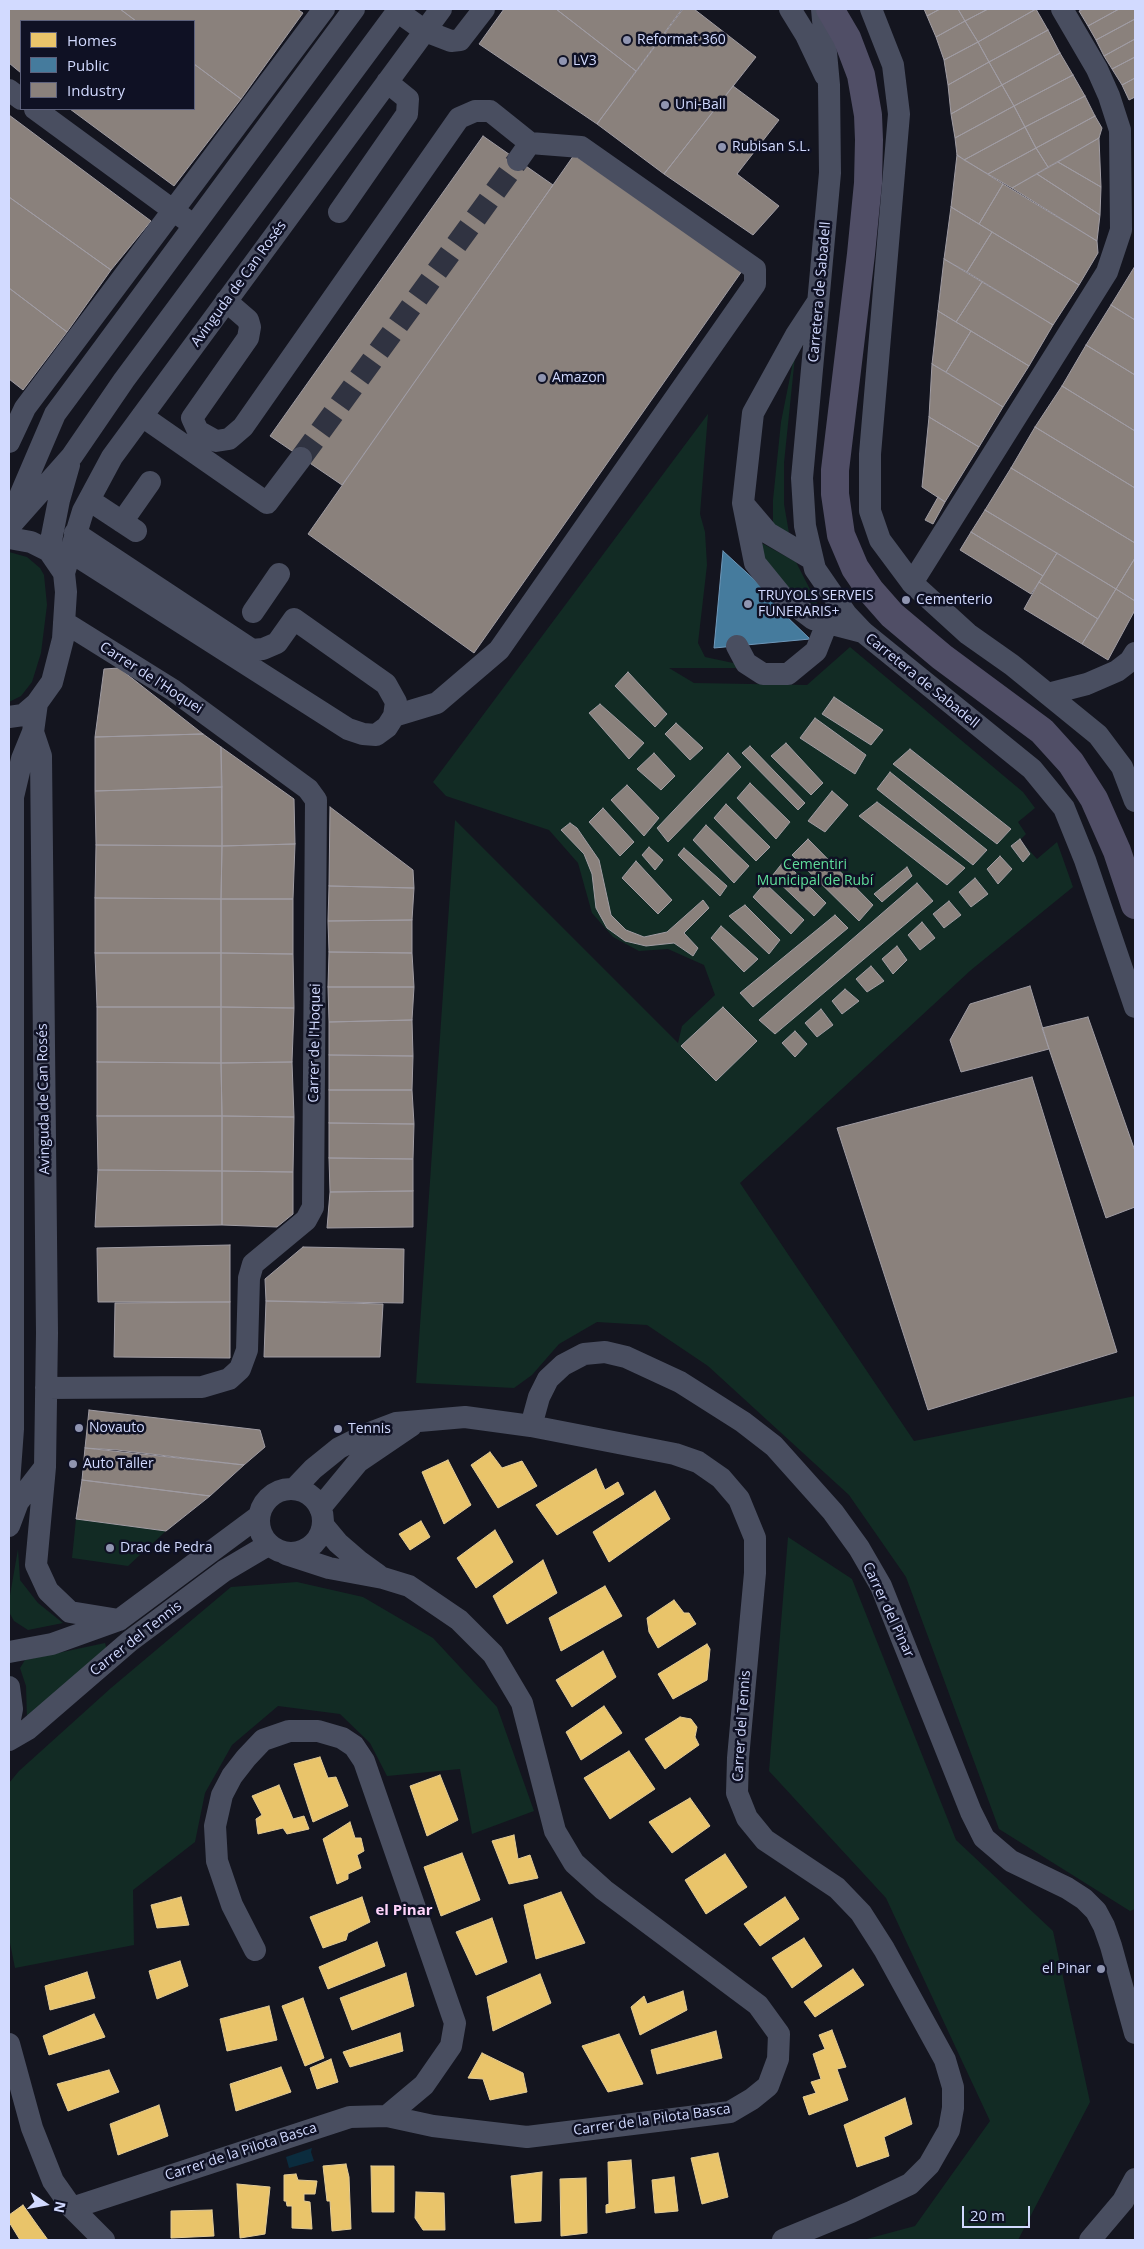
<!DOCTYPE html>
<meta charset="utf-8">
<style>
body{margin:0}
#map{position:relative;width:1144px;height:2249px;overflow:hidden;background:#14151f;font-family:"Open Sans",sans-serif}
canvas{display:block}
.frame{position:absolute;inset:0;border:10px solid #d2daff;pointer-events:none}
.legend{position:absolute;left:20px;top:20px;width:175px;height:90px;box-sizing:border-box;background:#0f1124;border:1px solid #5d617c;margin:0;padding:6px 9px;list-style:none;font-size:15px;color:#d2daff}
.legend li{display:flex;align-items:center;gap:10px;height:25px}
.legend b{width:25px;border:1px solid #5d617c}
.north{position:absolute;left:20px;top:2179px;width:50px;height:50px;-webkit-text-stroke:4px #0f1124;paint-order:stroke;rotate:102deg;font-size:14px;font-weight:700;line-height:20px;text-align:center;color:#d2daff}
.north::after{content:'';display:block;margin:auto;width:18px;height:22px;background:#d2daff;clip-path:polygon(50% 0,100% 100%,50% 72%,0 100%)}
.scale{position:absolute;left:962px;top:2206px;width:68px;height:22px;box-sizing:border-box;border:2px solid #d2daff;border-top:0;padding-left:6px;font-size:15px;line-height:18px;white-space:nowrap;color:#d2daff;-webkit-text-stroke:4px #0f1124;paint-order:stroke}
</style>
<div id="map">
<canvas width="1144" height="2249"></canvas>
<div class="frame"></div>
<ul class="legend">
<li><b style="height:14px;background:#e9c46a"></b>Homes</li>
<li><b style="height:14px;background:#457b9d"></b>Public</li>
<li><b style="height:14px;background:#8a817c"></b>Industry</li>
</ul>
<div class="north">N</div>
<div class="scale">20 m</div>
</div>
<script>
const g = document.querySelector('canvas').getContext('2d');
g.lineJoin = 'round';
function paint(path, color) { g.fillStyle = color; g.fill(path, 'evenodd'); }
const poly = rows => new Path2D(rows.map(r => 'M' + r).join(''));
function trace(path, color, width, dash) { g.strokeStyle = color; g.lineWidth = width; g.lineCap = dash ? 'butt' : 'round'; g.setLineDash(dash || []); g.stroke(path); }
function label(font, color, halo, rows, align = 'center') {
  g.font = font + ' "Open Sans",sans-serif'; g.lineWidth = 5; g.setLineDash([]); g.textBaseline = 'middle'; g.strokeStyle = halo; g.fillStyle = color; for (const [text, x, y, turn = 0] of rows) {
    g.save(); g.translate(x, y); g.rotate((+turn || 0) * Math.PI / 180); g.textAlign = isNaN(turn) ? turn : align; if (halo) g.strokeText(text, 0, 0); g.fillText(text, 0, 0); g.restore();
  }
}
paint(poly([
 [796,347,784,463,784,504,789,533,773,528,773,500,781,422],
 [708,414,700,514,705,532,707,565,698,643,705,657,738,664,741,668,669,668,694,683,807,685,850,647,1023,792,1035,808,1018,822,1026,834,1020,840,1037,859,1057,842,1073,887,971,970,740,1183,914,1441,1135,1396,1135,1909,1130,1911,999,1829,906,1577,849,1495,708,1366,647,1325,597,1322,559,1344,532,1375,514,1388,416,1383,455,820,678,1043,682,1026,715,995,704,965,668,949,639,951,613,937,592,913,578,863,549,830,446,796,433,782],
 [758,541,796,562,819,607,795,595,773,578],
 [9,552,27,557,40,568,44,575,47,605,41,653,32,682,21,696,9,702],
 [76,1519,166,1531,128,1566,72,1558],
 [788,1537,852,1579,956,1840,1053,1931,1090,2102,1018,2240,863,2240,915,2226,990,2121,886,1898,769,1771],
 [18,1549,20,1580,38,1603,63,1623,28,1630,14,1621,9,1612,9,1601],
 [297,1582,363,1597,433,1638,497,1707,534,1811,472,1834,460,1769,387,1776,370,1743,340,1714,278,1706,232,1745,205,1793,195,1842,133,1890,134,1945,15,1968,9,1938,9,1783,19,1771,111,1688,231,1587],
 [105,1643,107,1650,27,1719,26,1686,20,1668,25,1660]
]), '#122b24');
paint(poly([
 [312,2148,311,2152,314,2161,289,2168,286,2157]
]), '#0b2c3e');
const homes = poly([
 [490,1452,502,1468,522,1461,537,1486,498,1508,471,1465,490,1452],
 [448,1460,471,1505,444,1524,422,1472,448,1460],
 [596,1469,605,1490,618,1482,624,1494,557,1535,536,1505,596,1469],
 [655,1491,670,1519,609,1562,593,1532,655,1491],
 [421,1521,430,1537,410,1550,399,1534,421,1521],
 [495,1530,513,1562,476,1588,457,1558,495,1530],
 [543,1560,557,1593,507,1624,493,1596,543,1560],
 [605,1586,622,1616,561,1651,549,1618,605,1586],
 [674,1600,684,1613,689,1613,696,1624,658,1648,649,1632,647,1618,674,1600],
 [707,1644,710,1649,707,1680,673,1699,658,1674,707,1644],
 [603,1651,616,1677,572,1707,556,1680,603,1651],
 [604,1706,622,1733,581,1760,566,1732,604,1706],
 [680,1717,691,1719,697,1727,695,1737,699,1745,665,1769,645,1739,680,1717],
 [629,1751,655,1789,610,1819,584,1778,629,1751],
 [320,1757,328,1778,336,1777,348,1806,313,1822,294,1764,320,1757],
 [440,1775,458,1820,427,1836,410,1786,440,1775],
 [279,1785,293,1819,304,1816,309,1829,287,1834,283,1828,258,1834,256,1819,262,1815,252,1796,279,1785],
 [690,1798,710,1826,672,1853,649,1822,690,1798],
 [350,1822,355,1838,361,1838,364,1851,357,1855,361,1868,348,1874,348,1879,337,1884,323,1839,350,1822],
 [514,1835,518,1859,530,1855,538,1878,509,1884,492,1841,514,1835],
 [462,1853,480,1900,441,1916,424,1867,462,1853],
 [725,1854,747,1887,706,1914,685,1880,725,1854],
 [561,1892,585,1943,536,1959,524,1905,561,1892],
 [181,1897,189,1925,157,1928,151,1905,181,1897],
 [362,1897,370,1922,348,1933,346,1940,323,1948,310,1917,362,1897],
 [785,1897,799,1919,760,1946,744,1924,785,1897],
 [492,1918,507,1962,476,1975,456,1932,492,1918],
 [804,1938,822,1966,792,1988,772,1958,804,1938],
 [377,1942,385,1966,328,1989,319,1967,377,1942],
 [180,1961,188,1986,157,1999,149,1971,180,1961],
 [853,1969,864,1985,815,2017,804,2002,853,1969],
 [87,1972,95,1998,50,2010,45,1986,87,1972],
 [406,1973,414,2006,352,2030,340,1998,406,1973],
 [540,1974,551,2003,493,2031,487,1997,540,1974],
 [683,1991,687,2010,640,2035,631,2007,644,1996,647,2004,683,1991],
 [303,1998,324,2058,305,2066,282,2006,303,1998],
 [269,2006,277,2040,227,2051,220,2019,269,2006],
 [94,2014,105,2037,49,2055,43,2036,94,2014],
 [832,2030,846,2067,837,2069,848,2100,809,2115,803,2097,816,2093,811,2082,821,2079,813,2054,825,2049,819,2035,832,2030],
 [716,2031,722,2058,657,2074,651,2050,716,2031],
 [400,2033,403,2051,350,2067,343,2052,400,2033],
 [619,2034,643,2084,608,2092,582,2046,619,2034],
 [482,2053,523,2073,527,2092,490,2100,483,2079,468,2078,482,2053],
 [331,2059,338,2082,317,2089,310,2068,331,2059],
 [281,2067,291,2092,236,2111,230,2084,281,2067],
 [109,2070,119,2092,68,2111,57,2084,109,2070],
 [905,2098,912,2124,884,2137,889,2156,857,2167,844,2125,905,2098],
 [159,2105,168,2136,118,2155,110,2124,159,2105],
 [718,2153,728,2197,702,2204,691,2158,718,2153],
 [631,2160,635,2208,606,2213,606,2205,609,2204,608,2162,631,2160],
 [346,2164,349,2177,351,2229,332,2231,330,2201,327,2201,323,2166,346,2164],
 [371,2166,394,2166,394,2212,372,2212,371,2166],
 [542,2172,541,2221,515,2223,511,2176,542,2172],
 [296,2174,298,2180,317,2181,315,2194,304,2194,304,2201,310,2202,312,2229,292,2228,292,2206,287,2206,286,2201,284,2201,284,2175,296,2174],
 [674,2177,678,2211,655,2213,652,2180,674,2177],
 [586,2178,587,2233,561,2236,560,2179,586,2178],
 [237,2184,270,2187,265,2234,240,2238,237,2184],
 [416,2192,444,2193,445,2230,423,2230,415,2218,416,2192],
 [23,2205,35,2222,48,2240,20,2240,9,2222,9,2215,23,2205],
 [212,2210,214,2236,171,2238,171,2211,212,2210]
]);
paint(homes, '#e9c46a');
trace(homes, '#e2cb97', 1);
const public = poly([
 [723,551,771,595,783,613,810,639,714,648,723,551]
]);
paint(public, '#457b9d');
trace(public, '#6f98ba', 1);
const industry = poly([
 [9,9,120,9,136,21,21,21,21,73,9,63,9,9],
 [120,9,297,9,303,13,241,99,194,64,194,21,136,21,120,9],
 [504,9,556,9,636,71,597,124,479,44,504,9],
 [556,9,682,9,636,71,556,9],
 [683,9,694,9,756,57,664,174,597,124,683,9],
 [924,9,940,9,927,16,924,9],
 [940,9,958,9,965,21,936,37,927,16,940,9],
 [958,9,988,9,965,21,958,9],
 [988,9,1036,9,978,42,965,21,988,9],
 [1036,9,1048,30,989,62,978,42,1036,9],
 [1084,9,1119,9,1088,26,1079,11,1084,9],
 [1119,9,1135,9,1135,19,1096,40,1088,26,1119,9],
 [1135,19,1135,39,1104,56,1096,40,1135,19],
 [965,21,978,42,944,60,936,37,965,21],
 [1048,30,1060,53,1002,85,989,62,1048,30],
 [1135,39,1135,57,1112,69,1104,56,1135,39],
 [978,42,989,62,948,85,944,60,978,42],
 [1060,53,1073,75,1014,106,1002,85,1060,53],
 [1135,57,1135,78,1122,85,1112,69,1135,57],
 [989,62,1002,85,951,114,948,85,989,62],
 [194,64,241,99,174,186,70,109,194,109,194,64],
 [1073,75,1085,96,1025,127,1014,106,1073,75],
 [1135,78,1135,97,1129,100,1122,85,1135,78],
 [1002,85,1014,106,955,138,951,114,1002,85],
 [733,86,779,120,737,174,779,206,753,235,664,174,733,86],
 [1085,96,1095,116,1036,148,1025,127,1085,96],
 [1014,106,1025,127,964,160,957,155,955,138,1014,106],
 [9,115,151,221,111,270,9,197,9,115],
 [1095,116,1102,128,1099,138,1048,167,1036,148,1095,116],
 [1025,127,1036,148,988,174,964,160,1025,127],
 [483,136,553,185,342,485,270,436,483,136],
 [1099,138,1101,187,1058,162,1099,138],
 [1036,148,1048,167,1012,188,988,174,1036,148],
 [574,155,742,271,474,653,308,534,574,155],
 [957,155,1003,184,979,224,951,207,957,155],
 [1058,162,1101,187,1100,215,1037,174,1058,162],
 [1037,174,1100,215,1097,241,1012,188,1037,174],
 [1003,184,1097,241,1098,253,1079,285,979,224,1003,184],
 [9,197,111,270,67,332,9,288,9,197],
 [951,207,992,232,967,272,944,259,951,207],
 [992,232,1079,285,1053,325,967,272,992,232],
 [944,259,982,282,956,322,938,311,944,259],
 [1135,266,1135,320,1111,305,1135,266],
 [982,282,1053,325,1029,366,956,322,982,282],
 [9,288,67,332,23,390,9,379,9,288],
 [1111,305,1135,320,1135,375,1086,345,1111,305],
 [938,311,971,331,946,372,932,364,938,311],
 [971,331,1029,366,1003,407,946,372,971,331],
 [1086,345,1135,375,1135,431,1062,386,1086,345],
 [932,364,1003,407,979,447,929,417,932,364],
 [1062,386,1135,431,1135,488,1035,427,1062,386],
 [929,417,979,447,945,502,922,487,929,417],
 [1035,427,1135,488,1135,543,1011,468,1035,427],
 [1011,468,1135,543,1135,558,1116,589,985,510,1011,468],
 [938,497,945,502,933,524,925,520,938,497],
 [985,510,1057,553,1043,576,971,532,985,510],
 [971,532,1043,576,1031,594,960,550,971,532],
 [1057,553,1116,589,1098,619,1039,582,1057,553],
 [1135,558,1135,601,1116,589,1135,558],
 [1039,582,1098,619,1082,644,1024,609,1039,582],
 [1116,589,1135,601,1135,610,1108,660,1082,644,1116,589],
 [119,668,203,734,95,737,104,669,119,668],
 [628,672,667,714,655,727,615,686,628,672],
 [834,697,883,730,871,745,822,714,834,697],
 [600,704,644,743,629,759,589,713,600,704],
 [815,718,866,755,855,774,800,738,815,718],
 [676,723,703,748,690,760,665,734,676,723],
 [203,734,221,747,222,787,95,791,95,737,203,734],
 [786,743,823,783,811,795,771,756,786,743],
 [750,746,805,803,798,810,742,753,750,746],
 [221,747,294,799,295,844,222,846,221,747],
 [910,749,1011,829,997,844,893,764,910,749],
 [654,753,675,776,661,790,637,769,654,753],
 [728,753,741,767,668,842,657,828,728,753],
 [890,772,987,850,973,865,877,789,890,772],
 [750,783,790,822,776,839,737,798,750,783],
 [627,785,659,818,644,836,611,800,627,785],
 [222,787,222,846,96,845,95,791,222,787],
 [832,791,848,805,825,832,808,821,832,791],
 [877,802,965,868,947,885,859,816,877,802],
 [726,804,770,847,756,861,714,818,726,804],
 [330,807,413,870,414,888,329,886,330,807],
 [603,808,634,842,620,856,589,822,603,808],
 [570,823,577,828,599,860,611,915,626,930,644,937,667,932,703,900,709,908,684,933,698,948,693,956,674,943,646,946,625,941,607,928,596,908,592,874,584,854,561,830,570,823],
 [706,825,749,866,734,883,693,840,706,825],
 [808,839,873,905,859,921,792,855,808,839],
 [1020,839,1030,854,1023,862,1011,846,1020,839],
 [295,844,293,899,221,899,222,846,295,844],
 [96,845,222,846,221,899,95,898,96,845],
 [649,847,663,860,655,870,642,855,649,847],
 [684,848,727,886,720,896,678,855,684,848],
 [1000,856,1012,869,998,884,987,869,1000,856],
 [636,861,672,900,658,914,622,878,636,861],
 [784,861,826,903,814,916,772,876,784,861],
 [907,867,912,876,882,902,874,894,907,867],
 [975,878,988,894,971,907,959,892,975,878],
 [765,883,804,920,791,934,753,897,765,883],
 [917,883,933,901,775,1034,759,1020,917,883],
 [329,886,414,888,412,920,328,921,329,886],
 [95,898,221,899,221,953,95,953,95,898],
 [221,899,293,899,293,954,221,953,221,899],
 [949,901,961,915,944,928,933,914,949,901],
 [745,905,780,940,769,954,729,916,745,905],
 [835,915,848,928,753,1007,740,993,835,915],
 [412,920,412,953,329,952,328,921,412,920],
 [922,922,935,938,920,950,908,935,922,922],
 [721,926,758,959,744,972,711,938,721,926],
 [897,946,907,960,893,974,882,959,897,946],
 [329,952,412,953,414,987,328,987,329,952],
 [95,953,221,953,221,1007,97,1007,95,953],
 [221,953,293,954,294,1008,221,1007,221,953],
 [871,966,884,981,867,992,856,979,871,966],
 [1030,986,1049,1049,961,1072,950,1040,970,1004,1030,986],
 [328,987,414,987,412,1020,329,1022,328,987],
 [845,989,859,1001,842,1014,832,1001,845,989],
 [97,1007,221,1007,221,1063,97,1062,97,1007],
 [221,1007,294,1008,292,1062,221,1063,221,1007],
 [723,1007,757,1041,716,1081,681,1046,723,1007],
 [821,1009,833,1025,817,1037,805,1023,821,1009],
 [1088,1017,1135,1151,1135,1207,1106,1218,1042,1028,1088,1017],
 [412,1020,413,1056,329,1055,329,1022,412,1020],
 [795,1031,807,1044,795,1057,782,1043,795,1031],
 [329,1055,413,1056,412,1090,329,1090,329,1055],
 [97,1062,221,1063,222,1116,97,1116,97,1062],
 [292,1062,294,1117,222,1116,221,1063,292,1062],
 [1032,1077,1117,1352,928,1410,837,1128,1032,1077],
 [329,1090,412,1090,414,1124,329,1123,329,1090],
 [97,1116,222,1116,222,1171,98,1170,97,1116],
 [222,1116,294,1117,293,1172,222,1171,222,1116],
 [329,1123,414,1124,413,1159,329,1158,329,1123],
 [329,1158,413,1159,413,1191,330,1192,329,1158],
 [98,1170,222,1171,222,1225,95,1227,98,1170],
 [222,1171,293,1172,293,1214,277,1227,222,1225,222,1171],
 [413,1191,413,1227,327,1228,330,1192,413,1191],
 [230,1245,230,1302,98,1302,97,1248,230,1245],
 [303,1247,404,1249,403,1303,266,1301,265,1279,303,1247],
 [266,1301,383,1304,380,1357,264,1357,266,1301],
 [230,1302,230,1358,114,1357,115,1303,230,1302],
 [89,1410,260,1430,265,1447,244,1465,85,1448,89,1410],
 [85,1448,117,1450,244,1465,210,1496,82,1480,85,1448],
 [82,1480,210,1496,166,1531,76,1519,82,1480]
]);
paint(industry, '#8a817c');
trace(industry, '#a09ca3', 1);
trace(poly([
 [301,458,518,160]
]), '#303341', 22, [22, 11]);
trace(poly([
 [790,9,806,35,825,75],
 [822,9,829,85,830,173,802,478,805,526,815,569,846,614,863,632,1032,769,1064,808,1085,860,1135,1007],
 [871,9,893,65,899,114,870,454,870,511,880,540,912,583,968,634,1012,665,1098,735,1122,767,1135,801],
 [397,11,425,31,451,41,460,40,484,9],
 [9,90,21,99],
 [35,109,185,219],
 [339,212,407,114,408,99,387,82],
 [226,301,248,320,250,327,248,338,192,418,198,431,216,441,229,439,243,427,459,118,475,111,490,111,530,143,518,160],
 [817,303,796,335,753,413,743,503,755,563,781,595,813,619,863,632],
 [142,416,267,503,301,458],
 [9,442,25,408,324,9],
 [89,500,136,531],
 [745,506,768,533,812,559],
 [15,517,19,498,55,414,354,9],
 [122,522,150,482],
 [9,527,72,456,124,380,399,9],
 [9,538,31,542,49,551,64,573,66,592,63,639,52,682,37,703,23,715,9,717],
 [49,551,59,500,69,465],
 [69,551,348,729,363,734,376,735,387,727,394,716,396,702,386,684,294,619,277,643,263,649,252,650,75,533],
 [64,573,83,511,112,457,441,9],
 [912,583,1107,272,1121,230,1120,130,1109,96,1097,69,1062,9],
 [253,612,279,574],
 [737,646,746,663,763,674,788,674,816,651,827,623],
 [1048,694,1087,684,1117,671,1130,661,1135,653],
 [394,716,437,703,499,650,755,284,755,269,581,147,530,143],
 [33,732,41,756,47,1333,45,1467,36,1565,48,1591,70,1612,119,1620],
 [46,1388,202,1387,229,1379,240,1369,247,1350,249,1278,253,1264,306,1220,313,1207,316,800,308,789,173,690,64,622],
 [531,1426,539,1397,548,1379,563,1365,584,1354,605,1352,626,1357,680,1382,743,1422,774,1446,833,1512,859,1548,881,1586,971,1812,984,1838,1011,1861,1067,1888,1084,1899,1096,1911,1104,1926,1111,1946,1135,2033],
 [9,1484,13,1429,13,797,22,759,33,732,37,703],
 '259 1521a32 32 0 1 1 64 0a32 32 0 1 1-64 0Z',
 [294,1489,313,1469,339,1448,367,1434,396,1423,465,1417,531,1426,675,1454,698,1462,721,1478,739,1499,755,1538,755,1573,738,1758,737,1793,747,1818,765,1840,837,1888,861,1913,884,1949,945,2060,953,2087,953,2108,949,2130,929,2165,910,2184,851,2212,783,2240],
 [320,1508,358,1462,411,1426],
 [323,1525,338,1543,360,1562,378,1575],
 [9,1526,18,1502,45,1467],
 [9,1652,52,1644,119,1620,259,1516],
 [9,1687,12,1709,9,1724],
 [9,1740,28,1729,130,1641,224,1571,268,1545],
 [255,1950,232,1905,217,1861,215,1826,222,1795,232,1776,246,1758,263,1740,289,1731,318,1731,342,1738,354,1746,364,1761,455,2023,451,2046,424,2085,387,2116],
 [9,2044,32,2128,53,2181,72,2208,104,2240],
 [72,2208,350,2117,387,2116,433,2126,527,2137,730,2112,752,2099,768,2086,778,2059,779,2034,758,2005,604,1890,574,1863,555,1831,522,1703,493,1654,459,1620,409,1586,383,1578,329,1568,286,1554],
 [1090,2240,1123,2201,1135,2179]
]), '#494e60', 22);
trace(poly([
 [830,9,847,38,861,75,868,115,869,140,868,183,861,254,835,470,835,494,841,535,855,568,870,590,892,615,942,657,1042,731,1071,763,1094,799,1117,851,1135,905]
]), '#504e66', 28);
for (const [x, y, r, color] of [
 [627,40,5,"#9095b1"],
 [563,61,5,"#9095b1"],
 [665,105,5,"#9095b1"],
 [722,147,5,"#9095b1"],
 [542,378,5,"#9095b1"],
 [906,600,5,"#9095b1"],
 [748,604,5,"#9095b1"],
 [79,1428,5,"#9095b1"],
 [338,1429,5,"#9095b1"],
 [73,1464,5,"#9095b1"],
 [110,1548,5,"#9095b1"],
 [1101,1969,5,"#9095b1"]
]) { const dot = new Path2D(); dot.arc(x, y, r, 0, 2 * Math.PI); g.fillStyle = color; g.fill(dot); trace(dot, '#0f1124', 2); }
label('14px', '#d2daff', '#0f1124', [
 ["Reformat 360",637,40],
 ["LV3",573,61],
 ["Uni-Ball",675,105],
 ["Rubisan S.L.",732,147],
 ["Amazon",552,378],
 ["TRUYOLS SERVEIS",758,596],
 ["FUNERARIS+",758,612],
 ["Cementerio",916,600],
 ["Novauto",89,1428],
 ["Tennis",348,1429],
 ["Auto Taller",83,1464],
 ["Drac de Pedra",120,1548],
 ["el Pinar",1091,1969,"right"]
], 'left');
label('14px', '#d2daff', '#0f1124', [
 ["Avinguda de Can Rosés",239,284,-54],
 ["Carretera de Sabadell",820,292,-85],
 ["Carrer de l'Hoquei",151,678,33],
 ["Carretera de Sabadell",922,681,39],
 ["Carrer de l'Hoquei",315,1043,-89],
 ["Avinguda de Can Rosés",44,1099,-91],
 ["Carrer del Pinar",888,1610,65],
 ["Carrer del Tennis",136,1639,-38],
 ["Carrer del Tennis",742,1726,-86],
 ["Carrer de la Pilota Basca",652,2120,-8],
 ["Carrer de la Pilota Basca",241,2152,-18]
]);
label('14px', '#5ede9a', '#0f1124', [
 ["Cementiri",815,865],
 ["Municipal de Rubí",815,881]
]);
label('bold 15px', '#ffd4fb', '#0f1124', [
 ["el Pinar",404,1911]
]);
</script>
